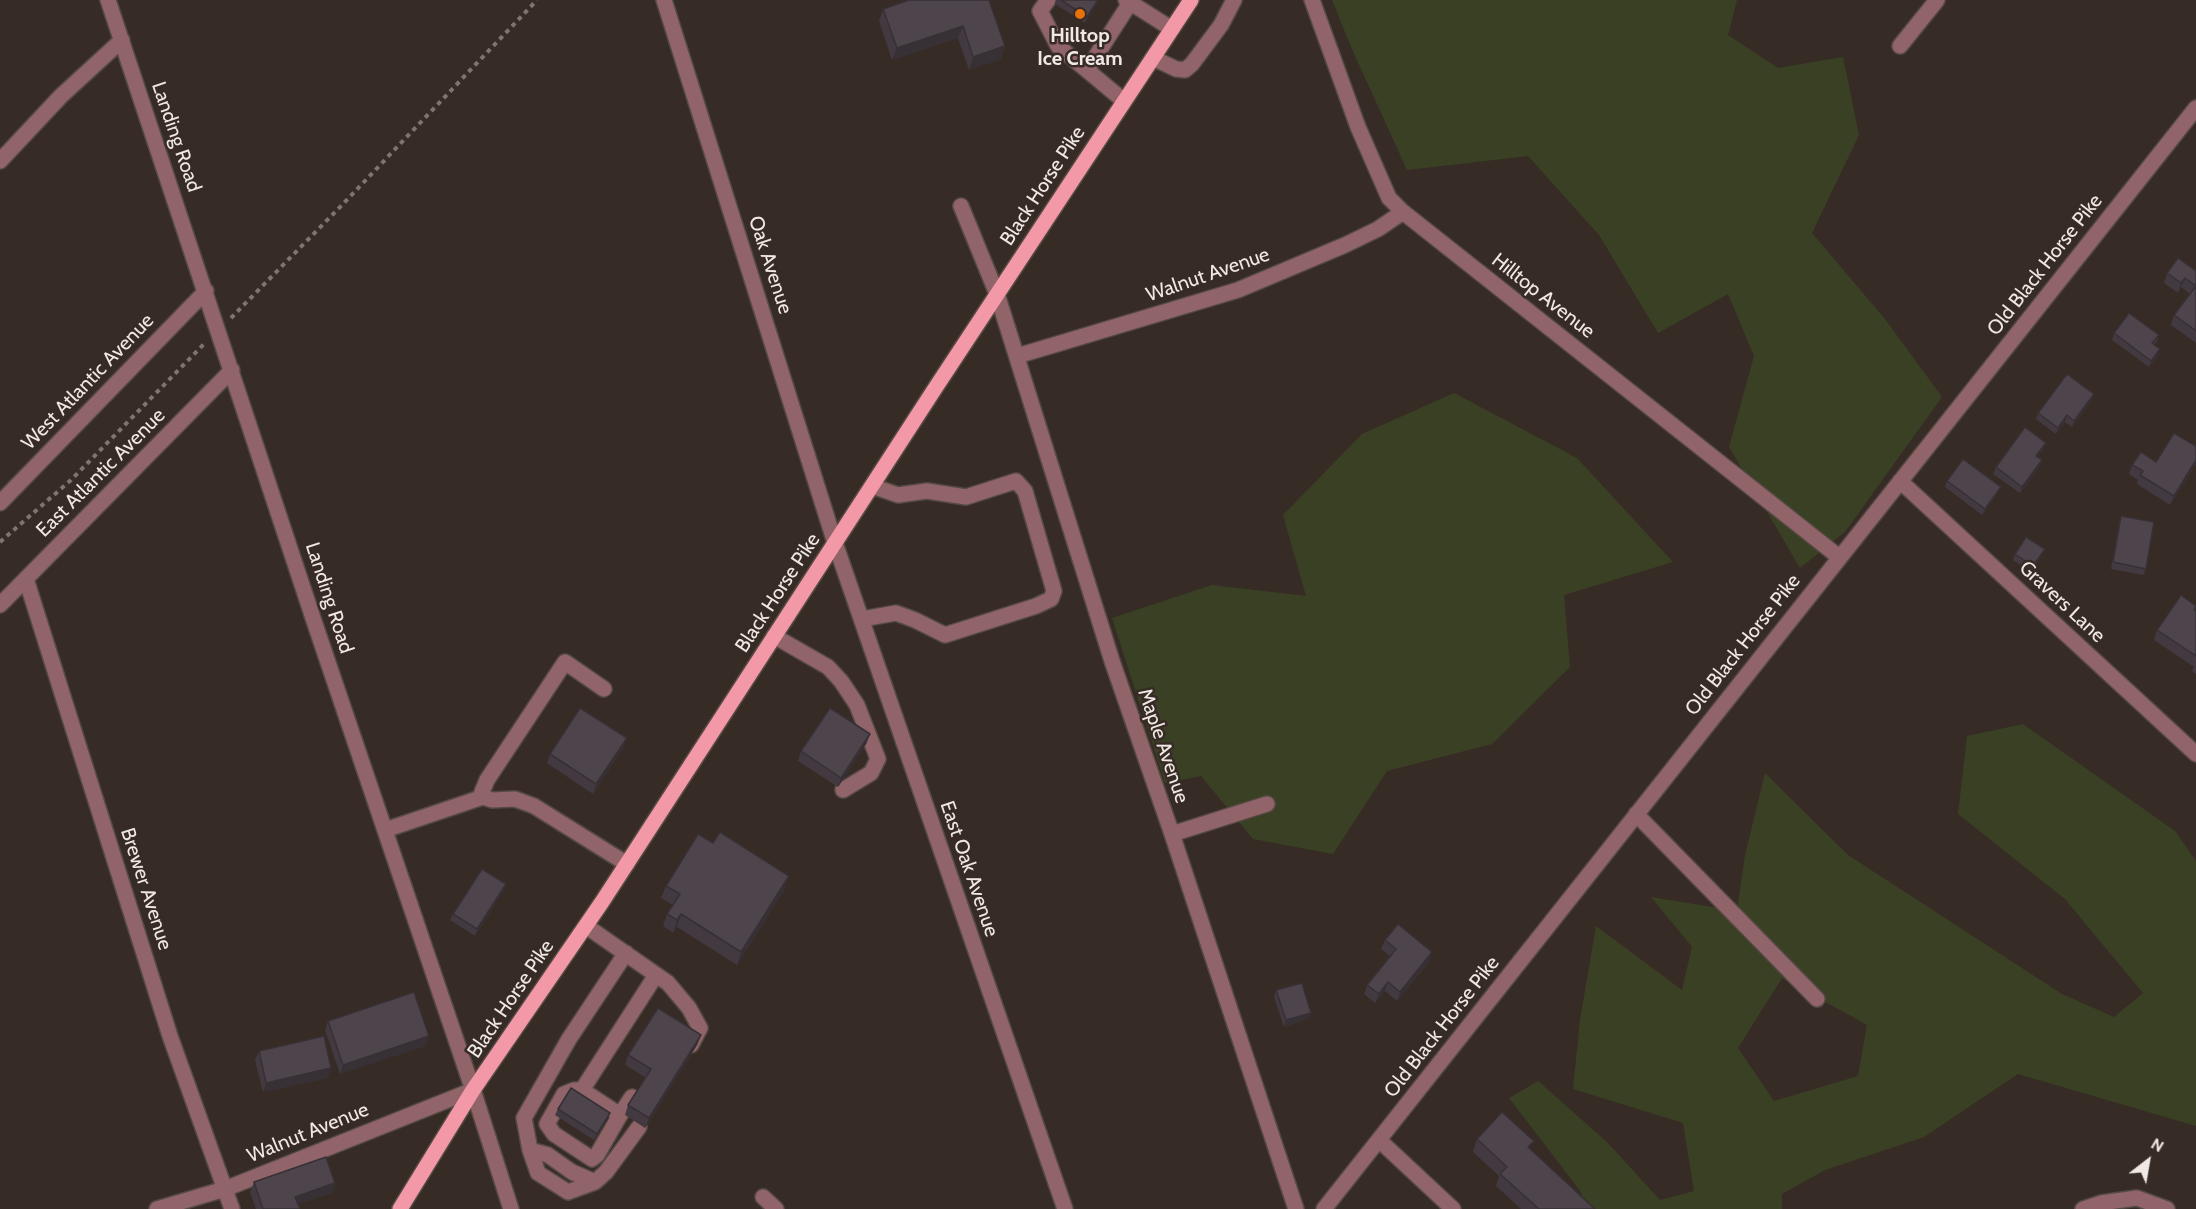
<!DOCTYPE html>
<style>
body{margin:0}
#map{position:relative;width:2196px;height:1209px;overflow:hidden;background:#372b25;font-family:Cabin,sans-serif}
canvas{display:block}
.north{position:absolute;left:2118px;top:1131px;width:60px;height:60px;-webkit-text-stroke:4px #372b25;paint-order:stroke;rotate:31deg;font-size:16px;font-weight:700;line-height:24px;text-align:center;color:#f0e8e4}
.north::after{content:'';display:block;margin:auto;width:21px;height:27px;background:#f0e8e4;clip-path:polygon(50% 0,100% 100%,50% 72%,0 100%)}
</style>
<div id="map">
<canvas width="2196" height="1209"></canvas>
<div class="north">N</div>
</div>
<script>
const g = document.querySelector('canvas').getContext('2d');
g.lineJoin = 'round';
function paint(path, color) { g.fillStyle = color; g.fill(path, 'evenodd'); }
const poly = rows => new Path2D(rows.map(r => 'M' + r).join(''));
function trace(path, color, width, dash) { g.strokeStyle = color; g.lineWidth = width; g.lineCap = dash ? 'butt' : 'round'; g.setLineDash(dash || []); g.stroke(path); }
function label(font, color, halo, rows, align = 'center') {
  g.font = font + ' Cabin,sans-serif'; g.lineWidth = 5; g.setLineDash([]); g.textBaseline = 'middle'; g.strokeStyle = halo; g.fillStyle = color; for (const [text, x, y, turn = 0] of rows) {
    g.save(); g.translate(x, y); g.rotate((+turn || 0) * Math.PI / 180); g.textAlign = isNaN(turn) ? turn : align; if (halo) g.strokeText(text, 0, 0); g.fillText(text, 0, 0); g.restore();
  }
}
paint(poly([
 [1332,0,1737,0,1728,35,1778,68,1843,57,1859,135,1812,233,1885,319,1942,397,1845,532,1800,568,1729,447,1754,356,1728,294,1658,333,1599,235,1528,156,1407,170,1351,47],
 [1454,393,1577,458,1673,562,1564,595,1570,667,1492,744,1387,771,1333,854,1253,839,1201,776,1165,783,1112,618,1212,585,1306,596,1283,515,1362,434],
 [2023,724,2175,831,2196,861,2196,1126,2018,1074,1924,1137,1825,1170,1782,1194,1782,1209,1584,1209,1581,1192,1509,1098,1538,1081,1607,1142,1660,1200,1694,1191,1683,1123,1573,1089,1580,1020,1596,926,1682,990,1692,947,1651,897,1737,911,1745,855,1765,773,1848,855,2062,994,2114,1017,2143,993,2065,899,1958,814,1967,736],
 [1782,978,1867,1025,1858,1076,1774,1101,1738,1048]
]), '#3a4024');
const minor = poly([
 [108,0,315,624,473,1090,511,1209],
 [664,0,835,543,1065,1209],
 [1048,0,1040,11,1058,46,1124,101],
 [1126,0,1172,29],
 [1312,0,1358,127,1389,198,1403,212,1839,557],
 [1900,46,1937,0],
 [1153,58,1176,69,1185,70,1192,64,1221,25,1234,0],
 [1087,70,1130,3],
 [0,161,61,96,122,40],
 [961,206,997,294,1112,661,1172,834,1296,1209],
 [1017,356,1238,290,1345,245,1378,229,1403,212],
 [1900,481,2196,754],
 [0,503,206,291],
 [26,579,170,1036,232,1209],
 [0,605,232,370],
 [862,619,896,613,915,620,945,635,1036,606,1051,599,1054,591,1025,491,1016,481,966,497,927,491,898,495,872,486],
 [774,636,828,667,841,681,857,705,878,759,871,773,843,790],
 [483,797,492,800,515,799,534,806,627,864],
 [1636,814,1817,999],
 [385,830,483,797,482,792,487,780,565,662,604,689],
 [1172,834,1267,804],
 [586,926,668,983,689,1008,700,1028,691,1045],
 [574,1090,582,1090,620,1115,597,1155,592,1159,554,1134,547,1124,564,1094,574,1090],
 [582,1090,656,975],
 [620,1115,632,1097],
 [1379,1140,1453,1209],
 [530,1150,538,1173,568,1192,595,1182,606,1172,639,1127],
 [595,1182,572,1172,548,1155,530,1150,524,1118,569,1039,626,953],
 [763,1197,776,1209],
 [157,1209,225,1189,473,1090],
 [1324,1209,2196,108],
 [2083,1209,2101,1203,2137,1198,2167,1209]
]);
const major = poly([
 [400,1209,473,1090,602,902,934,390,1191,0]
]);
trace(minor, '#554944', 18);
trace(major, '#554944', 18);
trace(poly([
 [231,318,342,205,537,0],
 [0,542,71,480,204,344]
]), '#7f7570', 4, [4.5, 4.5]);
trace(minor, '#91646a', 15);
trace(major, '#f398a6', 15);
paint(poly([
 [909,0,1005,46,1001,59,969,70,958,38,892,60,879,21,883,9],
 [1056,0,1099,0,1085,23,1055,4],
 [2196,271,2196,343,2171,325,2174,315,2190,294,2181,287,2178,293,2164,283,2167,273],
 [2114,333,2159,335,2157,341,2154,345,2158,356,2149,367,2112,340],
 [2092,400,2072,427,2065,422,2056,434,2036,419,2038,413],
 [2196,446,2196,464,2170,505,2137,484,2138,480,2129,474,2132,465,2156,462],
 [2044,449,2038,457,2042,460,2040,466,2020,493,1993,474,1996,467],
 [1947,481,1998,493,1982,515,1945,487],
 [2121,516,2146,569,2143,575,2111,569,2119,522],
 [2045,549,2042,555,2031,572,2013,560,2015,554],
 [2196,607,2195,610,2196,611,2196,674,2192,671,2194,667,2154,640,2157,630],
 [870,734,866,744,838,787,798,761,801,751],
 [623,748,593,794,547,763,550,754],
 [506,884,504,890,475,936,450,920,453,914],
 [666,886,785,889,737,965,677,927,673,933,663,926,667,914,673,905,661,898],
 [1385,940,1432,952,1429,962,1397,1001,1385,991,1375,1003,1364,994,1367,985,1390,956,1381,949],
 [1276,990,1311,1013,1308,1019,1284,1027,1274,997],
 [328,1021,425,1046,340,1074,325,1030],
 [701,1035,697,1045,645,1128,625,1115,628,1105,645,1077,625,1065,628,1055],
 [259,1051,328,1078,263,1092,255,1060],
 [558,1109,608,1119,594,1140,555,1115],
 [1477,1139,1531,1149,1595,1209,1521,1209,1496,1186,1499,1176,1473,1152],
 [254,1182,335,1183,332,1193,298,1204,300,1209,256,1209,250,1192]
]), '#433a41');
paint(poly([
 [1098,0,1099,0,1085,23,1087,17],
 [963,26,958,38,892,60,897,48],
 [1005,46,1001,59,969,70,973,57],
 [2185,278,2181,287,2178,293,2181,283],
 [2160,349,2158,356,2149,367,2151,361],
 [2094,394,2092,400,2072,427,2074,421],
 [2067,415,2065,422,2056,434,2058,428],
 [2046,443,2044,449,2034,462,2036,456],
 [2042,460,2040,466,2020,493,2022,487],
 [2196,460,2196,464,2170,505,2174,496],
 [2001,487,1998,493,1982,515,1985,509],
 [2045,549,2042,555,2031,572,2033,566],
 [870,734,866,744,838,787,841,778],
 [627,738,623,748,593,794,596,784],
 [789,876,785,889,737,965,741,952],
 [506,884,504,890,475,936,477,929],
 [681,914,677,927,673,933,677,920],
 [1432,952,1429,962,1397,1001,1400,992],
 [1388,982,1385,991,1375,1003,1379,994],
 [1311,1013,1308,1019,1284,1027,1286,1020],
 [701,1035,697,1045,645,1128,649,1118],
 [429,1036,425,1046,340,1074,343,1065],
 [331,1068,328,1078,263,1092,266,1083],
 [610,1113,608,1119,594,1140,597,1134],
 [335,1183,332,1193,292,1206,295,1197]
]), '#373035');
const building = poly([
 [909,0,989,0,1005,46,973,57,963,26,897,48,883,9,909,0],
 [1061,0,1098,0,1087,17,1061,0],
 [2178,258,2196,271,2196,286,2185,278,2181,283,2167,273,2178,258],
 [2196,286,2196,331,2174,315,2196,286],
 [2129,313,2159,335,2152,343,2160,349,2151,361,2114,333,2129,313],
 [2067,374,2094,394,2074,421,2067,415,2058,428,2038,413,2067,374],
 [2025,427,2046,443,2036,456,2042,460,2022,487,1996,467,2025,427],
 [2174,433,2196,446,2196,460,2174,496,2140,475,2143,471,2132,465,2141,452,2156,462,2174,433],
 [1963,459,2001,487,1985,509,1947,481,1963,459],
 [2121,516,2154,522,2146,569,2113,562,2121,516],
 [2026,537,2045,549,2033,566,2015,554,2026,537],
 [2181,595,2196,606,2194,610,2196,611,2196,656,2157,630,2181,595],
 [580,708,627,738,596,784,550,754,580,708],
 [830,708,870,734,841,778,801,751,830,708],
 [720,832,789,876,741,952,681,914,677,920,667,914,680,894,666,886,698,834,713,843,720,832],
 [482,869,506,884,477,929,453,914,482,869],
 [1398,924,1432,952,1400,992,1388,982,1379,994,1367,985,1396,949,1385,940,1398,924],
 [1302,983,1311,1013,1286,1020,1276,990,1302,983],
 [414,992,429,1036,343,1065,328,1021,414,992],
 [658,1008,701,1035,649,1118,628,1105,651,1069,628,1055,658,1008],
 [324,1036,331,1068,266,1083,259,1051,324,1036],
 [571,1088,610,1113,597,1134,558,1109,571,1088],
 [1502,1112,1534,1141,1528,1147,1595,1209,1539,1209,1500,1174,1507,1167,1477,1139,1502,1112],
 [326,1157,335,1183,295,1197,300,1209,263,1209,254,1182,326,1157]
]);
paint(building, '#4e444c');
trace(building, '#373035', 1.5);
for (const [x, y, r, color] of [
 [1080,14,6,"#e8710a"]
]) { const dot = new Path2D(); dot.arc(x, y, r, 0, 2 * Math.PI); g.fillStyle = color; g.fill(dot); trace(dot, '#372b25', 2); }
label('bold 20px', '#f0e8e4', '#372b25', [
 ["Hilltop",1080,36],
 ["Ice Cream",1080,59]
]);
label('20px', '#f0e8e4', '#372b25', [
 ["Landing Road",176,137,71],
 ["Black Horse Pike",1043,186,-57],
 ["Oak Avenue",770,265,72],
 ["Old Black Horse Pike",2045,265,-52],
 ["Walnut Avenue",1208,275,-19],
 ["Hilltop Avenue",1543,296,38],
 ["West Atlantic Avenue",88,382,-46],
 ["East Atlantic Avenue",101,473,-45],
 ["Black Horse Pike",778,593,-57],
 ["Landing Road",329,598,72],
 ["Gravers Lane",2062,602,43],
 ["Old Black Horse Pike",1743,645,-52],
 ["Maple Avenue",1163,746,71],
 ["East Oak Avenue",969,869,71],
 ["Brewer Avenue",146,889,72],
 ["Black Horse Pike",511,999,-56],
 ["Old Black Horse Pike",1442,1027,-52],
 ["Walnut Avenue",308,1133,-22]
]);
</script>
